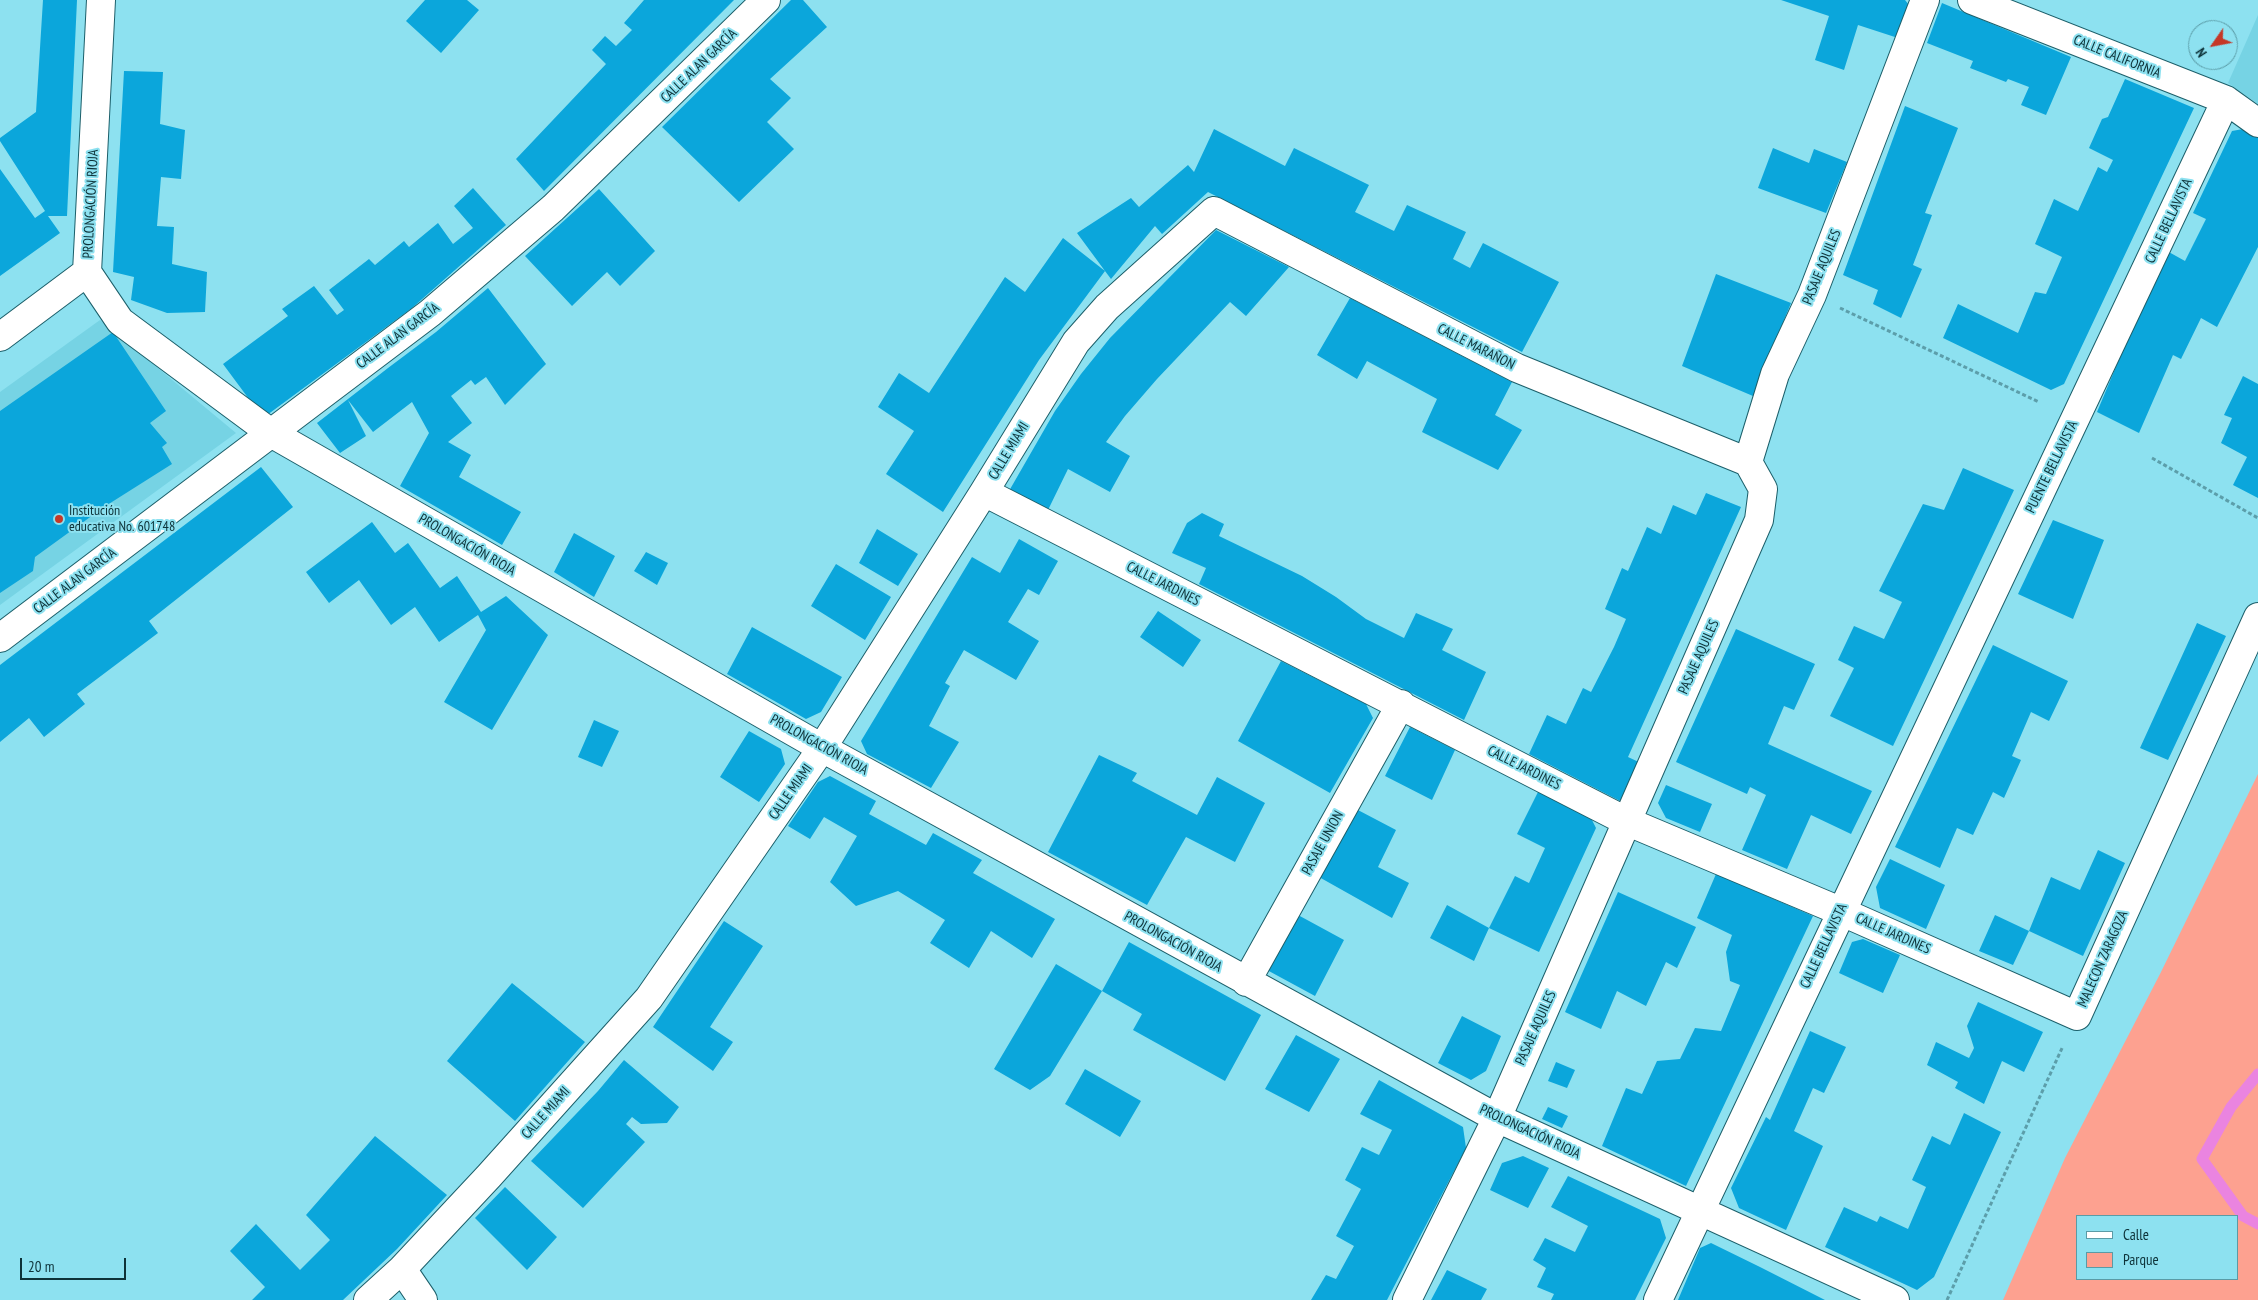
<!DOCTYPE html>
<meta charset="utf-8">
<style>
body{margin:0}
#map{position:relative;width:2258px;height:1300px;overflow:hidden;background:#8de1f0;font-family:"PT Sans Narrow",sans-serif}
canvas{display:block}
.legend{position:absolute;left:2076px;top:1215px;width:162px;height:65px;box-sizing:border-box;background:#8de1f0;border:1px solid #5a9ba6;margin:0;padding:6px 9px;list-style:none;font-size:15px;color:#0d3238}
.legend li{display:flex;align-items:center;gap:10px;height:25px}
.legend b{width:25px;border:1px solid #5a9ba6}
.north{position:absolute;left:2188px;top:20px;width:50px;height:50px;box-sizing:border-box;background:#8de1f0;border:1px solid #5a9ba6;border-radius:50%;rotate:237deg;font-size:14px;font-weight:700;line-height:20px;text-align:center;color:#0d3238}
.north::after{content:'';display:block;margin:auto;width:18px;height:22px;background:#c53827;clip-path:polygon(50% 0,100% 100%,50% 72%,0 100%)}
.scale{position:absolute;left:20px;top:1258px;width:106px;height:22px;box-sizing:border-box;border:2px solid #0d3238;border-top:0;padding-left:6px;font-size:15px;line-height:18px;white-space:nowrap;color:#0d3238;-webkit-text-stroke:4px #8de1f0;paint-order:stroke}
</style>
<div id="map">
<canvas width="2258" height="1300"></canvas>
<ul class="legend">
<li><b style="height:6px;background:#fff"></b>Calle</li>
<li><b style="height:14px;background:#fda190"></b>Parque</li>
</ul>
<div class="north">N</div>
<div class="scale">20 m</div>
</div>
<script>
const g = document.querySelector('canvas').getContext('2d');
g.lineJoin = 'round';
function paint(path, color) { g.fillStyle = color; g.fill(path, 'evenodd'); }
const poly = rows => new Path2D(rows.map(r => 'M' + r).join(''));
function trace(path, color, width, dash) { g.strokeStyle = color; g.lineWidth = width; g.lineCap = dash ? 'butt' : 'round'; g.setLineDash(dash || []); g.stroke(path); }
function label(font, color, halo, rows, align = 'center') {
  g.font = font + ' "PT Sans Narrow",sans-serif'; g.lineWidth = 4; g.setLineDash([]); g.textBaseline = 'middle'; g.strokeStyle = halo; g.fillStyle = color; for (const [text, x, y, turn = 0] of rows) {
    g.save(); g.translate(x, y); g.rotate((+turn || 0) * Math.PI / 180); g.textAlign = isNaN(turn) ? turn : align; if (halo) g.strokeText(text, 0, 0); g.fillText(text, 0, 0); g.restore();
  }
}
paint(poly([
 [2258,15,2258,104,2228,83],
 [100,320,236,433,0,605,0,392]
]), '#76d3e4');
paint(poly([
 [2258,774,2258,1300,2003,1300,2065,1158,2160,974],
 [2077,1216,2237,1216,2237,1279,2077,1279]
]), '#fda190');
trace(poly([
 [2258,1074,2231,1107,2202,1159,2243,1216,2258,1224]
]), '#ea84e0', 11);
paint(poly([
 [43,0,77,0,67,216,48,216,60,233,0,276,0,169,35,218,45,211,0,141,0,138,36,112],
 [425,0,467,0,479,10,441,53,406,21],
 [644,0,734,0,544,191,516,159,606,64,592,50,605,36,616,46,632,30,624,23],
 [791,0,803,0,827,27,770,79,791,98,767,122,794,149,739,202,662,127],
 [1781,0,1905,0,1909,5,1898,38,1858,25,1844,70,1815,60,1829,16],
 [1942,3,2071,57,2046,115,2021,105,2029,87,2008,79,2006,82,1970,68,1973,61,1927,43],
 [124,71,163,72,160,124,185,130,181,179,161,177,157,226,174,227,172,264,207,272,205,312,167,313,131,300,134,277,113,272],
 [2125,79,2194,108,2064,384,2051,390,1943,338,1958,304,2018,333,2035,292,2046,294,2062,257,2035,244,2054,199,2078,211,2098,167,2107,172,2113,160,2089,148,2102,119,2108,117],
 [1905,106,1958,128,1925,213,1932,215,1913,265,1922,269,1901,318,1873,304,1878,290,1843,275],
 [1214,129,1285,166,1294,148,1369,185,1355,212,1394,231,1407,205,1466,232,1453,259,1470,268,1483,243,1559,282,1522,352,1208,192,1162,234,1155,226,1111,279,1105,271,1039,360,943,512,886,474,914,431,878,407,899,373,929,393,1005,277,1025,292,1063,238,1105,271,1077,233,1131,198,1139,207,1188,165,1194,172],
 [2243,129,2258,138,2258,247,2217,327,2201,318,2181,359,2173,355,2139,433,2097,412,2149,288,2167,251,2185,261,2206,219,2193,213,2232,131],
 [1773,148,1809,163,1814,149,1847,162,1826,213,1758,188],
 [473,188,506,225,412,308,263,418,223,364,288,316,282,309,314,286,337,315,344,310,329,290,369,259,375,265,404,241,409,247,438,223,453,244,473,228,454,206],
 [599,189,655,251,620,286,607,272,572,306,525,256],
 [1216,230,1289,267,1246,316,1230,302,1157,379,1125,416,1106,442,1130,456,1110,492,1068,469,1048,510,1009,491,1055,411,1081,374,1110,338],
 [1716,274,1791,303,1753,396,1682,366],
 [488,288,546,364,505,405,486,377,475,385,471,380,451,396,472,423,448,442,471,455,459,477,521,512,502,545,400,486,429,433,412,402,373,432,348,400,366,436,340,453,317,423,388,368,436,332],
 [1350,298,1512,382,1495,415,1522,430,1498,470,1422,432,1437,399,1367,361,1357,379,1317,355],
 [113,332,166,411,150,423,167,443,162,447,172,464,104,507,35,557,33,571,0,593,0,411],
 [2243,376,2258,384,2258,498,2233,485,2247,457,2221,443,2232,418,2224,415],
 [261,467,293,507,149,621,158,633,77,694,85,704,44,737,29,718,0,742,0,665],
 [1963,468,2014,490,1893,746,1830,716,1854,668,1838,660,1854,626,1884,639,1902,602,1879,591,1923,504,1944,510],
 [1706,493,1741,507,1628,757,1643,764,1624,803,1529,754,1547,715,1566,724,1583,688,1591,692,1614,647,1626,619,1605,609,1622,568,1628,571,1647,527,1661,534,1673,505,1696,515],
 [1202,513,1224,524,1219,536,1302,576,1336,597,1366,619,1404,638,1416,613,1453,629,1442,650,1486,672,1464,720,1199,584,1206,568,1172,553,1187,523],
 [2053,520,2104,540,2073,619,2018,594],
 [372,522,395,553,408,543,440,588,457,576,481,612,506,596,548,635,492,730,444,702,486,630,478,615,439,642,415,607,391,625,359,580,329,603,306,572],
 [877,529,918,554,898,586,859,563],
 [574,533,615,556,594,597,554,572],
 [1019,539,1058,561,1039,595,1028,589,1008,622,1039,641,1016,680,964,650,945,683,950,686,929,726,959,742,931,788,867,754,861,741,972,557,1000,573],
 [646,552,668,563,657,585,634,571],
 [836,564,891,597,865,640,811,606],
 [1158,611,1201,640,1183,667,1140,637],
 [2197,623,2226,636,2168,760,2140,748],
 [752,627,842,677,821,712,806,719,727,674],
 [1736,629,1815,664,1794,710,1784,706,1768,744,1872,791,1851,834,1811,815,1787,869,1742,850,1766,795,1750,787,1747,794,1676,762],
 [1993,645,2068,681,2049,721,2031,712,2012,756,2021,760,2004,798,1993,792,1973,835,1957,828,1940,868,1895,847],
 [1281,661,1366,704,1373,718,1330,793,1238,741],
 [594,720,619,731,602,767,578,757],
 [1410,727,1455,750,1432,800,1385,776],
 [749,731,781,749,785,764,759,802,720,777],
 [1099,755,1137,773,1132,781,1197,815,1217,777,1265,803,1235,862,1186,837,1147,905,1048,852],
 [830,776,876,801,869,814,926,845,933,833,982,860,973,873,1055,919,1032,958,991,931,969,968,930,943,945,920,898,891,856,906,830,882,857,836,824,817,810,839,788,826,818,782],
 [1666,785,1712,804,1700,832,1666,818,1658,803],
 [1538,792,1591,818,1596,828,1539,952,1489,928,1515,876,1529,883,1545,848,1517,834],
 [1356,809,1396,830,1378,867,1409,883,1392,918,1319,877],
 [2098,850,2125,863,2083,956,2029,931,2051,877,2080,890],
 [1890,859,1945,885,1926,929,1880,908,1876,887],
 [1716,874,1813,916,1686,1186,1602,1146,1626,1088,1642,1094,1657,1061,1680,1059,1695,1028,1721,1031,1740,985,1730,981,1726,952,1732,935,1697,918],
 [1618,892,1696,927,1677,968,1666,962,1646,1006,1617,991,1601,1029,1565,1012],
 [1447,905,1489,928,1474,961,1430,938],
 [1298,915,1344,940,1315,996,1267,970],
 [1995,915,2029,931,2013,965,1979,951],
 [724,921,763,946,710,1027,733,1042,713,1071,653,1027],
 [1863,939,1900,955,1883,993,1839,973,1852,942],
 [1129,942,1261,1015,1225,1081,1133,1030,1142,1014,1102,991],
 [1056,964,1102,991,1050,1076,1030,1090,994,1069],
 [512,983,585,1042,515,1121,447,1061],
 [1978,1002,2043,1032,2024,1072,2002,1061,1984,1104,1955,1088,1958,1082,1927,1065,1936,1042,1969,1058,1974,1048,1967,1026],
 [1462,1016,1501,1036,1486,1071,1471,1080,1438,1063],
 [1810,1031,1846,1047,1824,1093,1813,1088,1794,1131,1823,1146,1786,1230,1739,1208,1731,1188,1766,1117,1770,1120],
 [1296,1035,1340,1059,1309,1112,1265,1089],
 [624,1060,679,1107,667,1123,641,1124,632,1117,626,1124,645,1142,583,1208,531,1161,598,1091],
 [1556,1062,1575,1070,1567,1088,1548,1081],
 [1085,1069,1141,1101,1120,1137,1065,1104],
 [1379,1080,1463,1127,1466,1148,1387,1300,1311,1300,1326,1275,1336,1279,1354,1246,1336,1236,1361,1189,1345,1180,1362,1147,1379,1155,1392,1130,1360,1114],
 [1548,1107,1568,1116,1562,1128,1542,1119],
 [1964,1113,2001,1132,1934,1277,1917,1290,1825,1247,1844,1207,1877,1222,1880,1216,1908,1229,1926,1187,1912,1180,1932,1136,1950,1145],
 [375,1136,447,1195,397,1249,343,1300,252,1300,265,1287,230,1251,256,1224,300,1270,330,1240,306,1215],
 [1523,1156,1549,1168,1528,1208,1490,1190,1502,1163],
 [1568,1176,1660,1219,1666,1238,1635,1300,1551,1300,1554,1294,1537,1287,1546,1268,1533,1260,1545,1238,1575,1252,1588,1226,1551,1207],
 [505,1187,557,1237,527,1270,475,1218],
 [1711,1243,1760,1267,1825,1300,1678,1300,1700,1248],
 [1447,1270,1487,1289,1481,1300,1431,1300]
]), '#0ba6db');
const minor = poly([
 [101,0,87,272,120,321,271,433,822,748,1497,1118,1895,1300],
 [1972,0,2226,100,2258,123],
 [0,337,87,272],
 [984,492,1626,821,1840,911,2077,1016,2258,617],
 [0,638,430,313,553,208,766,0],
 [1246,982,1401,704],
 [402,1269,423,1300],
 [368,1300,402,1269,489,1176,649,998,822,748,984,492,1076,342,1107,307,1214,211,1517,368,1748,462],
 [1407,1300,1497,1118,1759,520,1763,489,1748,462,1775,374,1812,295,1925,0],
 [1658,1300,2226,100]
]);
trace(minor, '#1c5f6a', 30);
trace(poly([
 [1840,308,2039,402],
 [2152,458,2258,518],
 [1947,1300,2063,1046]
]), '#5c9eaa', 3, [4, 2.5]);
trace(minor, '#fff', 28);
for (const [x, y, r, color] of [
 [59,519,5,"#c53827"]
]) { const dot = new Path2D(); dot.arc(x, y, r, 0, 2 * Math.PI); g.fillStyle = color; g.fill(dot); trace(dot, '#8de1f0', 2); }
label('14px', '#0d3238', '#8de1f0', [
 ["CALLE CALIFORNIA",2117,57,22],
 ["CALLE ALAN GARCÍA",699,66,-44],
 ["PROLONGACIÓN RIOJA",91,204,-87],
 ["CALLE BELLAVISTA",2169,221,-65],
 ["PASAJE AQUILES",1822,267,-68],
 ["CALLE ALAN GARCÍA",398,336,-37],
 ["CALLE MARAÑON",1476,347,27],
 ["CALLE MIAMI",1009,451,-59],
 ["PUENTE BELLAVISTA",2052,467,-64],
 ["PROLONGACIÓN RIOJA",467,545,30],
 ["CALLE ALAN GARCÍA",75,581,-37],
 ["CALLE JARDINES",1163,584,27],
 ["PASAJE AQUILES",1699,657,-66],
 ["PROLONGACIÓN RIOJA",819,745,29],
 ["CALLE JARDINES",1524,768,27],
 ["CALLE MIAMI",791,792,-55],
 ["PASAJE UNION",1323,843,-61],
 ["CALLE JARDINES",1893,934,24],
 ["PROLONGACIÓN RIOJA",1173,942,29],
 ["CALLE BELLAVISTA",1824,946,-65],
 ["MALECON ZARAGOZA",2103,959,-66],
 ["PASAJE AQUILES",1536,1028,-66],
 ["CALLE MIAMI",546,1113,-48],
 ["PROLONGACIÓN RIOJA",1530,1132,25]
]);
label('14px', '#0d3238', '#8de1f0', [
 ["Institución",69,511],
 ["educativa No. 601748",69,527]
], 'left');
</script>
